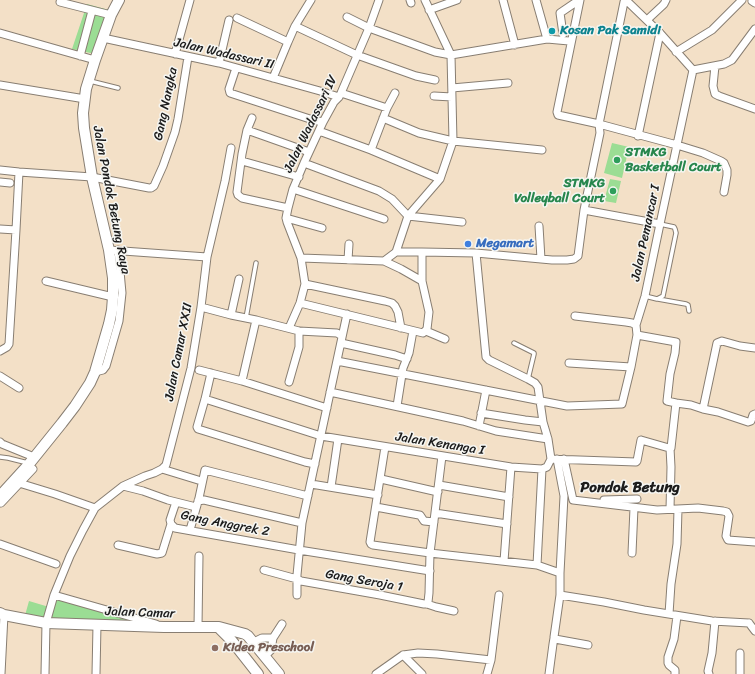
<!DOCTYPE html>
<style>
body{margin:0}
canvas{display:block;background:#f3e0c7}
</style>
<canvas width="755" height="674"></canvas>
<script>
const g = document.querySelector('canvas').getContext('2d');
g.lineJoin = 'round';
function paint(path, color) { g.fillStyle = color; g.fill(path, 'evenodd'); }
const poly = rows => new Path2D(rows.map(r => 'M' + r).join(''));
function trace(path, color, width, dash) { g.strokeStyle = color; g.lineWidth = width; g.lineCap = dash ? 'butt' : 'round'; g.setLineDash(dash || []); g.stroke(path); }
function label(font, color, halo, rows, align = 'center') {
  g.font = font + ' Sriracha,sans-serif'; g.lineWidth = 3; g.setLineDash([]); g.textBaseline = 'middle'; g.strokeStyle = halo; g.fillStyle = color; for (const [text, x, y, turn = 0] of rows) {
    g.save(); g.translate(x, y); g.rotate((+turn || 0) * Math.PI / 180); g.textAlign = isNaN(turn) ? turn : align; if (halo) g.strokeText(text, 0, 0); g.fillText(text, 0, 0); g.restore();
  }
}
paint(poly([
 [87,4,109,10,95,54,72,49],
 [612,143,629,147,622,178,604,173],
 [610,179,621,181,616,203,604,201],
 [55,597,163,626,47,623],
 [29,601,49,607,46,623,24,619]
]), '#9bdd94');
const lane = poly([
 [90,81,118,88],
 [645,296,657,299,663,296,676,233,675,229,674,227,660,224],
 [658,299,686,304,688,305,689,311],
 [246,318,256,263],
 [514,343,534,353,534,354,528,379],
 [0,457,8,458,28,463]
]);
const street = poly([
 [410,0,411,3],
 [503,0,515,45],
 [536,0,547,39],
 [580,0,557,112,558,115,599,124,677,145,703,153,721,161,724,163,727,170,727,175,724,192],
 [752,1,755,3],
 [60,2,111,15],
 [429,10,457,0],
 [347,17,369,28,435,52,451,55,547,39,569,41,571,43],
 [237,18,288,42,295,26,311,0],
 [647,20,662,6,664,4,666,0],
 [295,26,357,55,416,76,435,80],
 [0,33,95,60],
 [563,34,560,13,579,0],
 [103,38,219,63,320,91,339,97],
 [676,52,712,30,742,0],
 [175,54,190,0],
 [80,56,92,11],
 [219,63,229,20],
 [715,66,713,86,715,94,719,96,755,109],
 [236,68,229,89,230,93,313,120,323,122],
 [693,70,724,64,732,60,755,29],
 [273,78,288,42],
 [0,85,85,99],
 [452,88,508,83],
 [341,93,387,108],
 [434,96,452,97],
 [252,118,247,130,242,154,237,192,238,195,242,198,288,208],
 [383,118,419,133,453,141,542,150],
 [247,130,309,152],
 [319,131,371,150,440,179],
 [638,136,660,33],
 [371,150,387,108,395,93],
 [242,161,299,177],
 [304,163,379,191,392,199,408,216,462,222],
 [0,170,19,172,92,177,149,188,151,188,154,186,163,166,175,132,178,119,188,57],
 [0,182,10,183],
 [293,189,384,219],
 [584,210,660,224],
 [286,218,322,228],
 [539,226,541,259],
 [0,229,16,230,19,172],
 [396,252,408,216,440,179,453,141,451,55,425,0],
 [476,253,486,357,489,360,528,379,535,383,538,387,543,422,548,439,551,459,636,462,637,461,641,440,669,448,671,448,676,403,667,401,670,374,675,353,676,342,637,335],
 [207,257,225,181,231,148],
 [301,258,384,261,396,252,422,252,476,253,552,260,567,260,574,259,578,256,584,210,600,133,599,124,624,2,625,1,629,3,660,33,693,70],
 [348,260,349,244],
 [384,261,401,269,422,281],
 [46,281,113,297],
 [305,284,385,301,392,303,395,306,398,312,401,328],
 [300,303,423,333,427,329,429,312,422,281,422,252],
 [201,307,231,315,256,320,299,331,337,333,342,336],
 [231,315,239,279],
 [636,325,645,296,660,224,693,70],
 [289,328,300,303,305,284,301,258,287,222,286,218,288,208,293,189,304,163,323,122,334,102,339,97,341,93,369,28,379,0],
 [426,331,445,339],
 [341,343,395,355,407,359],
 [0,351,7,347,9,344,16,230],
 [337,361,567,406,622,404,631,367,637,335,636,325,632,323,626,322,575,316],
 [569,363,631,367],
 [199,370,242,381,327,408],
 [95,372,103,370,106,366,119,321,122,293,118,250],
 [211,373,205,399,197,427,198,429,305,462,315,464],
 [0,376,19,388],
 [242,381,256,320],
 [289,382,299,347,299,331],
 [330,392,463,421,496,431,548,439],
 [205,399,321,436,511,467,542,469,547,467,551,459],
 [676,403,691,405,703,409,718,412,748,422,751,421,753,415,755,414],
 [397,406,403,368,409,353,413,331],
 [703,409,717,343,722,341,740,346,755,348],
 [481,413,525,420,543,422],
 [479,426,486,390],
 [0,442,2,444,34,457],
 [385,447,370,542,371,544,373,545,430,553,537,565,560,573,560,595,554,637,555,639,588,645],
 [670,448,671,467,670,509],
 [557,459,564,496,560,573],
 [564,459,573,500,657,510,698,508,723,511,727,512,729,516,726,536,728,540,755,542],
 [162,469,198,480],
 [381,479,438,492],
 [19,483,55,494,95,508],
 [311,484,378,495],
 [439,485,509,497],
 [123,486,143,491,168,500,196,507],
 [331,487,338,439],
 [198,501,204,500,302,523],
 [604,502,604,500,637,499],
 [1,503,33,469],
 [376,507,419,515,420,515,424,521,434,522],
 [435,513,507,524],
 [171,524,175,528,299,550,430,571],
 [190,530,199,498,205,470,308,496],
 [0,544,56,564],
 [118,545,157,554,162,553,171,524,170,520,176,502],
 [632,553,634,508],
 [504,561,511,467],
 [537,565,542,469],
 [264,570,297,579,301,581,380,595,424,604,427,604,436,607,454,611],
 [54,595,156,624],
 [297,595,297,575,302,523,347,314],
 [560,595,604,602,644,610,712,621,749,623],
 [427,604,428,602,429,593,430,553,442,456],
 [669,614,671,584,677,544,678,509],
 [749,623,755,631],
 [198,627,199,556],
 [254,642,262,638,273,638],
 [403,655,422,674],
 [265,656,271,650,273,638,282,624],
 [1,674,4,615],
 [45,674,46,623,54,595,70,556,83,530,95,508,123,486,145,476,154,473,162,469,166,465,191,368,201,307,207,257,109,250],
 [96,674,97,625],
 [376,674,403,655,418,653,437,654,491,660],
 [487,674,491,660,499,595],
 [549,674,553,644,554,638],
 [675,674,675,670,669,665,668,663,668,657,674,639,677,616],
 [709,674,708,671,712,653,715,621],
 [740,674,740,653]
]);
const secondary = poly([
 [0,496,29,464,62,423,75,406,90,383,95,372,109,324,112,310,113,297,113,278,109,250,92,177,84,128,83,113,86,89,95,60,111,15,119,0],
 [0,613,4,615,46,623,164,627,219,627,245,634,248,636,279,674],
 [220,629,232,641,258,674]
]);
trace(lane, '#887e72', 5.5);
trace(street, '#887e72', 9);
trace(secondary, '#887e72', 12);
trace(lane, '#fff', 3.5);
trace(street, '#fff', 7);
trace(secondary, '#fff', 10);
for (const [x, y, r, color] of [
 [552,31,4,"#0f9aa8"],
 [617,160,4,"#2e9e5b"],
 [613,191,4,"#2e9e5b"],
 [468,244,4,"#3f7fe0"],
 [215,648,4,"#8d6e63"]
]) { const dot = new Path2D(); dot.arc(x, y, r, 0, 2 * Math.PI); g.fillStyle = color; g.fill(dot); trace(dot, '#f6f6f2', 1.5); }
label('bold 13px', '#0d838f', '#f6f6f2', [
 ["Kosan Pak Samidi",560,31]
], 'left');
label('13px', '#1c1c1c', '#f6f6f2', [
 ["Jalan Wadassari II",224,54,13],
 ["Gang Nangka",166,104,-78],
 ["Jalan Wadassari IV",311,124,-64],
 ["Jalan Pondok Betung Raya",111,200,79],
 ["Jalan Pemancar I",646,233,-78],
 ["Jalan Camar XXII",179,352,-79],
 ["Jalan Kenanga I",440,444,9],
 ["Gang Anggrek 2",225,524,11],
 ["Gang Seroja 1",364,581,10],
 ["Jalan Camar",140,613,2]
]);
label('bold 13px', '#27864d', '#f6f6f2', [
 ["STMKG",625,153],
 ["Basketball Court",625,168],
 ["STMKG",605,184,"right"],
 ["Volleyball Court",605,199,"right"]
], 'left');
label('bold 13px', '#366cbe', '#f6f6f2', [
 ["Megamart",476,244]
], 'left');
label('bold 13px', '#785e54', '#f6f6f2', [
 ["Kidea Preschool",223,648]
], 'left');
label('bold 15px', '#1c1c1c', '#f6f6f2', [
 ["Pondok Betung",630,488]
]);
</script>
